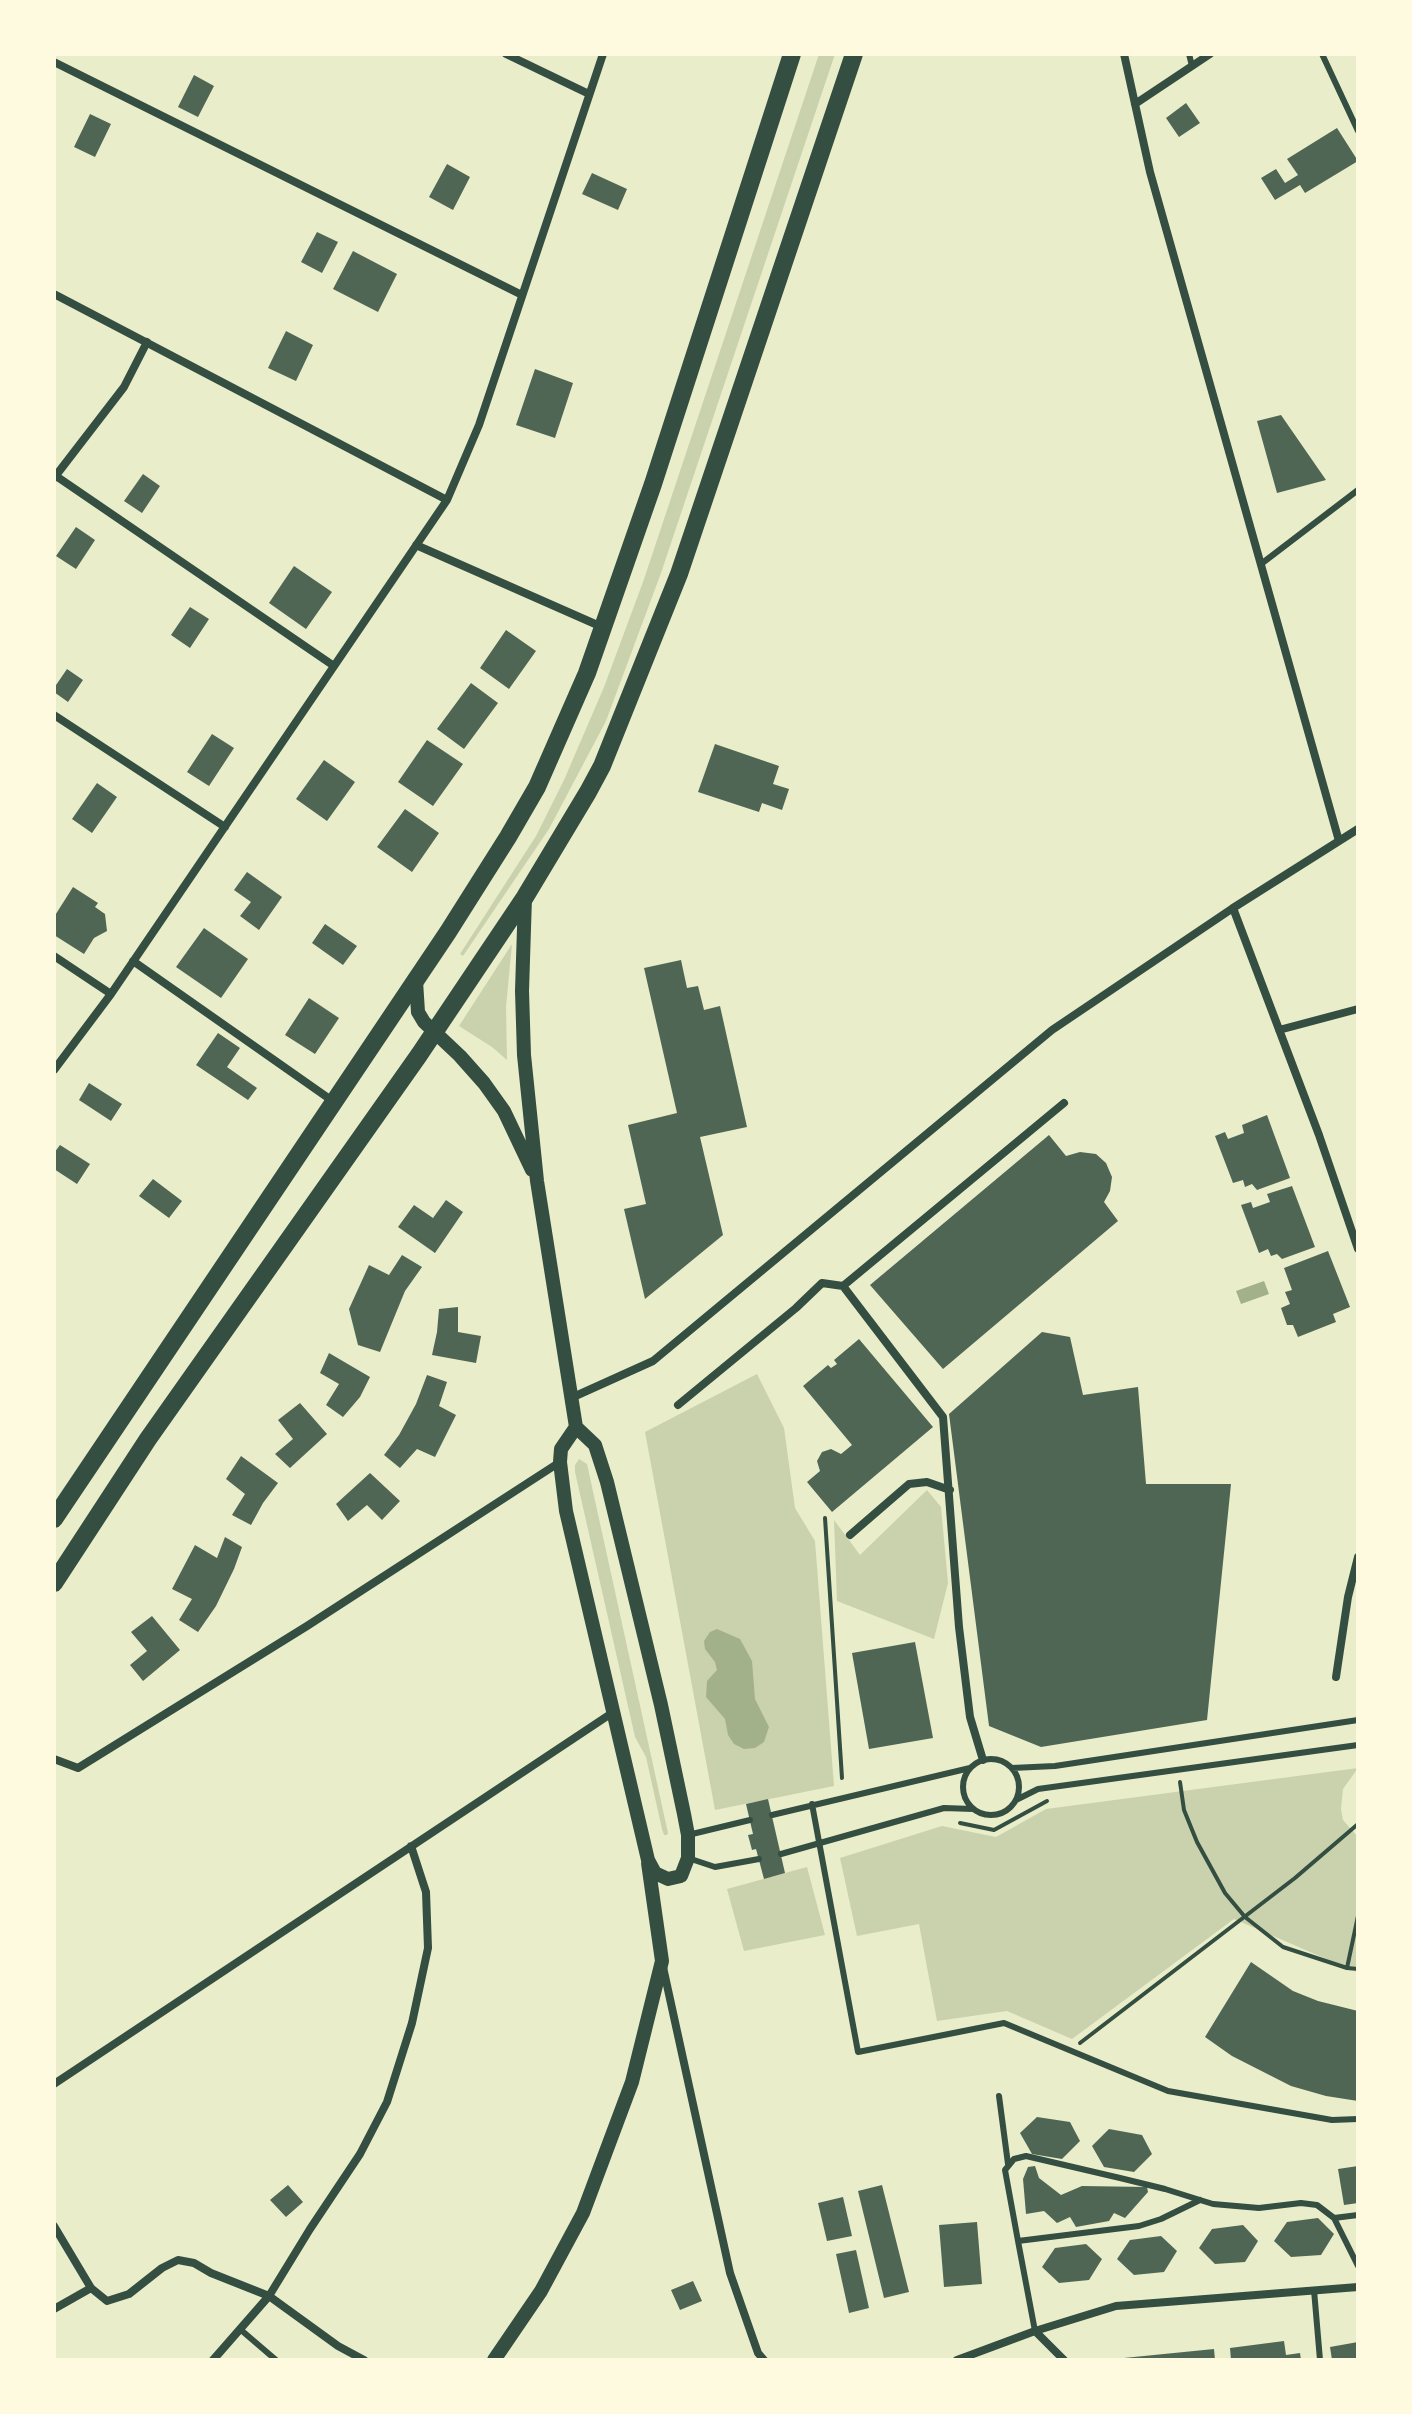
<!DOCTYPE html>
<style>
body{margin:0}
#map{position:relative;width:1412px;height:2414px;overflow:hidden;background:#e9edc9;font-family:"Zilla Slab",serif}
canvas{display:block}
.frame{position:absolute;inset:0;border:56px solid #fefae0;pointer-events:none}
</style>
<div id="map">
<canvas width="1412" height="2414"></canvas>
<div class="frame"></div>
</div>
<script>
const g = document.querySelector('canvas').getContext('2d');
g.lineJoin = 'round';
function paint(path, color) { g.fillStyle = color; g.fill(path, 'evenodd'); }
const poly = rows => new Path2D(rows.map(r => 'M' + r).join(''));
function trace(path, color, width, dash) { g.strokeStyle = color; g.lineWidth = width; g.lineCap = dash ? 'butt' : 'round'; g.setLineDash(dash || []); g.stroke(path); }
paint(poly([
 [819,54,835,54,661,573,606,721,549,829,463,956,460,954,536,836,564,780,604,687,643,582],
 [512,944,506,1007,507,1060,492,1047,459,1026],
 [757,1374,784,1428,795,1508,815,1541,834,1786,715,1810,645,1432],
 [579,1459,587,1464,668,1833,667,1835,664,1835,662,1829,646,1757,635,1737,575,1472,575,1465],
 [927,1490,941,1507,948,1583,934,1639,837,1601,834,1520,860,1555],
 [1358,1768,1343,1789,1341,1809,1343,1820,1358,1837,1358,1967,1347,1968,1234,1919,1072,2039,1007,2011,937,2021,919,1924,857,1936,840,1858,942,1826,996,1837,1046,1809],
 [807,1867,825,1935,744,1951,727,1889]
]), '#cad2ad');
paint(poly([
 [1264,1281,1269,1294,1241,1304,1236,1291],
 [717,1629,740,1639,752,1661,755,1699,769,1727,764,1742,755,1748,744,1749,734,1744,728,1735,725,1719,706,1697,707,1681,717,1670,715,1662,705,1649,704,1641,710,1632]
]), '#a3b18a');
paint(poly([
 [194,75,214,86,198,117,178,107],
 [1186,103,1200,123,1179,137,1166,118],
 [90,114,111,124,95,157,74,147],
 [1337,128,1358,161,1305,193,1300,185,1275,200,1261,178,1276,169,1285,183,1298,175,1287,159],
 [447,164,470,177,453,210,429,197],
 [592,173,627,189,618,210,582,194],
 [317,232,338,242,322,273,301,262],
 [353,251,397,274,378,312,333,289],
 [286,331,313,345,296,381,268,368],
 [535,369,573,383,555,438,516,425],
 [1281,415,1326,480,1277,493,1257,421],
 [143,474,160,486,142,513,124,501],
 [76,527,95,540,76,569,56,556],
 [294,566,332,592,306,629,269,603],
 [190,607,209,619,190,648,171,635],
 [506,630,536,651,509,689,480,668],
 [67,669,83,680,68,702,54,692,54,688],
 [471,683,498,703,464,749,437,729],
 [212,734,234,748,209,786,187,772],
 [427,740,463,764,433,806,398,782],
 [715,744,779,766,773,784,789,789,782,810,762,803,759,812,698,792],
 [324,760,355,782,327,821,296,799],
 [97,783,117,797,92,833,72,819],
 [405,809,439,833,412,872,377,847],
 [247,872,282,897,259,930,240,916,251,902,234,890],
 [73,887,98,903,95,907,105,914,107,931,94,938,84,954,54,935,54,917],
 [325,924,357,946,343,965,312,943],
 [204,928,248,959,221,998,176,967],
 [681,960,687,988,698,986,704,1010,720,1006,747,1127,700,1137,723,1235,645,1299,624,1209,646,1204,628,1125,677,1113,644,968],
 [309,998,339,1018,315,1054,285,1035],
 [218,1033,240,1048,227,1067,257,1088,248,1100,196,1065],
 [89,1083,122,1104,111,1121,79,1100],
 [1267,1115,1290,1178,1257,1190,1252,1184,1245,1187,1243,1180,1233,1183,1215,1136,1225,1132,1228,1139,1244,1133,1242,1125],
 [1049,1135,1066,1156,1080,1152,1096,1154,1106,1163,1112,1177,1110,1191,1104,1202,1118,1221,943,1369,870,1285],
 [60,1145,90,1164,77,1184,54,1169,54,1153],
 [153,1179,182,1201,169,1218,139,1196],
 [1292,1186,1315,1247,1282,1259,1277,1254,1271,1256,1268,1249,1259,1253,1241,1205,1251,1202,1253,1208,1270,1202,1267,1194],
 [446,1200,463,1212,435,1253,398,1227,414,1205,433,1218],
 [1328,1251,1350,1307,1333,1314,1336,1322,1298,1337,1293,1325,1287,1325,1281,1308,1290,1304,1285,1292,1292,1290,1284,1268],
 [402,1255,422,1267,405,1291,380,1352,358,1345,349,1309,369,1265,389,1275],
 [458,1307,458,1332,481,1336,476,1363,432,1355,437,1332,439,1309],
 [1042,1332,1070,1337,1083,1395,1138,1387,1146,1484,1231,1484,1207,1720,1041,1747,989,1726,949,1414],
 [859,1339,933,1427,832,1512,807,1482,820,1471,817,1461,822,1452,831,1449,841,1454,852,1445,803,1386,828,1365,831,1368,837,1364,834,1360],
 [329,1353,370,1377,360,1397,343,1417,326,1405,339,1384,320,1373],
 [427,1375,447,1382,439,1406,456,1415,435,1457,417,1449,400,1468,384,1455,399,1435,416,1404],
 [300,1403,327,1434,290,1468,275,1454,293,1439,278,1420],
 [241,1456,278,1483,263,1503,251,1525,232,1515,245,1494,226,1479],
 [370,1473,400,1501,382,1520,367,1505,348,1521,336,1504],
 [225,1537,242,1547,234,1569,216,1606,198,1632,179,1620,192,1599,172,1589,195,1545,217,1558],
 [152,1616,180,1650,143,1681,130,1665,147,1651,131,1632],
 [915,1642,933,1738,869,1749,852,1653],
 [768,1799,785,1873,764,1879,756,1849,752,1850,748,1835,753,1834,746,1804],
 [1251,1962,1293,1991,1318,2001,1358,2011,1358,2101,1326,2096,1291,2086,1232,2056,1205,2037],
 [1037,2117,1070,2122,1080,2141,1062,2159,1032,2154,1020,2133],
 [1109,2129,1142,2135,1152,2154,1134,2172,1104,2167,1092,2146],
 [1035,2166,1039,2178,1061,2195,1082,2186,1147,2187,1148,2192,1125,2218,1114,2213,1109,2221,1076,2227,1070,2217,1057,2223,1044,2211,1026,2214,1023,2179,1028,2167],
 [1358,2166,1358,2203,1344,2205,1338,2169],
 [288,2185,303,2202,286,2217,270,2200],
 [882,2185,909,2292,884,2298,858,2191],
 [843,2197,852,2236,827,2241,818,2203],
 [1318,2218,1334,2234,1321,2255,1291,2257,1274,2241,1287,2222],
 [977,2222,982,2284,944,2287,939,2225],
 [1243,2225,1258,2241,1245,2262,1215,2264,1199,2248,1212,2229],
 [1161,2236,1177,2251,1164,2272,1134,2275,1117,2259,1130,2240],
 [1086,2244,1102,2259,1089,2280,1059,2283,1042,2267,1055,2248],
 [856,2250,869,2308,849,2313,836,2254],
 [693,2281,702,2301,680,2310,671,2290],
 [1284,2341,1286,2355,1300,2353,1301,2360,1231,2360,1230,2348],
 [1358,2342,1358,2360,1332,2360,1330,2347],
 [1214,2349,1215,2360,1124,2360,1124,2358]
]), '#4f6655');
trace(poly([
 [825,1518,842,1778],
 [1180,1782,1184,1810,1197,1842,1225,1893,1245,1917,1283,1947,1347,1968],
 [960,1823,994,1830,1047,1801],
 [1358,1916,1347,1968,1358,1969],
 [1080,2043,1295,1878,1358,1824]
]), '#344e41', 4);
trace(poly([
 [1189,54,1192,66],
 [1322,54,1358,131],
 [1261,564,1358,490],
 '963 1787a28 28 0 1 1 56 0a28 28 0 1 1-56 0Z',
 [1012,1768,1055,1766,1358,1720],
 [1016,1800,1038,1789,1358,1745],
 [812,1804,858,2052,1004,2023,1168,2091,1332,2120,1358,2119],
 [772,1815,970,1768],
 [688,1835,750,1820],
 [781,1854,944,1808,973,1809],
 [688,1858,715,1867,759,1859],
 [999,2096,1008,2164],
 [1200,2200,1161,2219,1139,2226,1018,2241,1005,2170,1014,2159,1026,2156,1120,2178,1165,2189,1200,2200,1213,2204,1259,2208,1301,2203,1317,2205,1334,2218,1358,2266],
 [1334,2218,1358,2215],
 [1018,2241,1035,2331],
 [1314,2290,1320,2360],
 [241,2330,276,2360]
]), '#344e41', 6);
trace(poly([
 [506,54,589,94],
 [1124,54,1150,172,1339,841],
 [54,62,522,295],
 [1135,104,1210,54],
 [54,294,447,500],
 [56,476,334,666],
 [54,478,124,387,147,342],
 [416,545,602,627],
 [54,715,225,827],
 [1233,908,1319,1135,1358,1249],
 [54,956,111,994],
 [133,961,334,1102],
 [1279,1030,1358,1009],
 [54,1070,111,994,447,500,479,425,603,54],
 [843,1286,1064,1103],
 [571,1398,653,1361,1052,1030,1233,908,1358,829],
 [678,1405,796,1308,822,1283,843,1286,943,1417,959,1627,970,1717,983,1760],
 [850,1535,909,1484,927,1482,950,1490],
 [1336,1677,1348,1597,1358,1557],
 [54,1759,78,1768,307,1626,560,1462],
 [663,1967,730,2273,758,2353,764,2360],
 [54,2084,612,1713],
 [54,2226,91,2288,107,2301,129,2294,162,2268,178,2260,194,2263,211,2273,269,2296,338,2346,364,2360],
 [54,2309,91,2288],
 [1035,2331,1064,2360],
 [213,2360,269,2296,310,2229,360,2154,387,2102,412,2023,428,1948,426,1892,411,1846],
 [957,2360,1035,2331,1116,2306,1358,2287]
]), '#344e41', 8);
trace(poly([
 [525,897,522,991,524,1055,537,1181,576,1427],
 [416,981,418,1012,424,1022,460,1056,484,1083,504,1111,532,1170],
 [576,1427,595,1445,607,1482,661,1705,684,1814,688,1835,688,1858,681,1876,668,1879,655,1873,648,1860,566,1511,560,1462,561,1449,576,1427],
 [494,2360,541,2291,583,2213,632,2082,662,1961,648,1863]
]), '#344e41', 14);
trace(poly([
 [54,1519,448,932,508,837,537,787,587,673,653,484,792,54],
 [54,1583,148,1439,419,1055,525,897,588,792,602,766,679,574,854,54]
]), '#344e41', 18);
</script>
